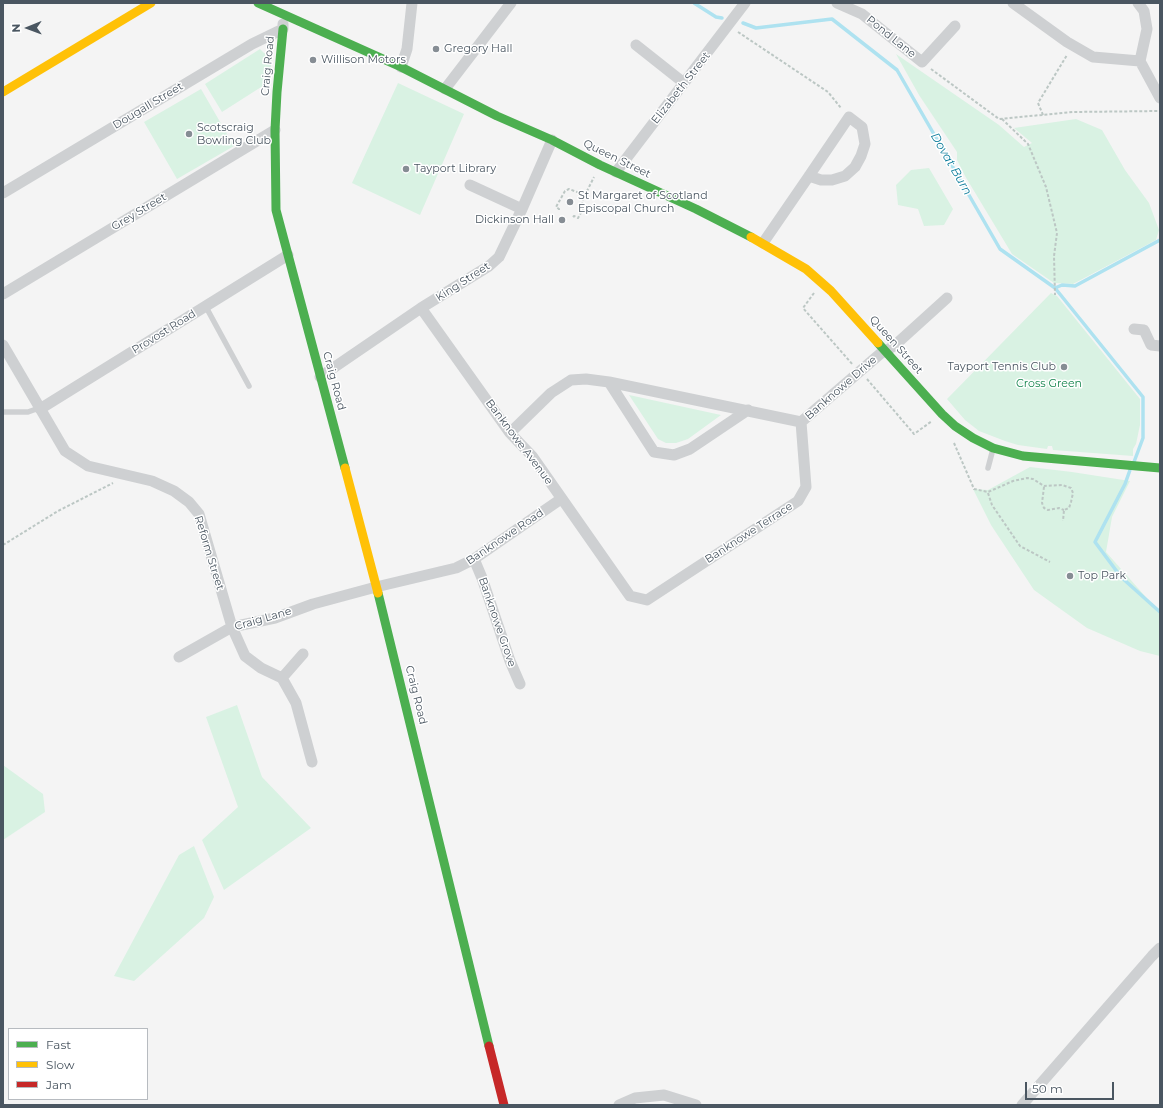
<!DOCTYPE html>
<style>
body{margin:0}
#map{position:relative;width:1163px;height:1108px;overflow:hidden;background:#f4f4f4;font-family:Montserrat,sans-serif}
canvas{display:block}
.frame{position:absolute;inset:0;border:4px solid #4a5661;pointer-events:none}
.legend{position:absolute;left:8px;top:1028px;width:140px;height:72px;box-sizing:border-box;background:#fff;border:1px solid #b7bbc0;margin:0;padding:5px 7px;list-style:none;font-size:12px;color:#4a5661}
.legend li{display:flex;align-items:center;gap:8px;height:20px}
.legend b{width:20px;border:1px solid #b7bbc0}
.north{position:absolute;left:8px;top:8px;width:40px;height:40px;-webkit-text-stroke:3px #fff;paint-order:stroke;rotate:269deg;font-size:11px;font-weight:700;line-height:16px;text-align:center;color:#4a5661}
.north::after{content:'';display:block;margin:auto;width:14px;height:18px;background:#4a5661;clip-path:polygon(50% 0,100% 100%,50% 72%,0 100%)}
.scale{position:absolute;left:1025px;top:1082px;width:89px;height:18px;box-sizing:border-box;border:2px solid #4a5661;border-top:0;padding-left:5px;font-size:12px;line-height:14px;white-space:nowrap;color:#4a5661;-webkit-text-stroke:3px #fff;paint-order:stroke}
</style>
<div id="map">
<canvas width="1163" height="1108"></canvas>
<div class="frame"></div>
<ul class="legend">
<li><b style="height:5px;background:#4caf50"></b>Fast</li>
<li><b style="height:5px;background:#ffc107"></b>Slow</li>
<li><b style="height:5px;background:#c62828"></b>Jam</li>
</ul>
<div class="north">N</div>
<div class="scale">50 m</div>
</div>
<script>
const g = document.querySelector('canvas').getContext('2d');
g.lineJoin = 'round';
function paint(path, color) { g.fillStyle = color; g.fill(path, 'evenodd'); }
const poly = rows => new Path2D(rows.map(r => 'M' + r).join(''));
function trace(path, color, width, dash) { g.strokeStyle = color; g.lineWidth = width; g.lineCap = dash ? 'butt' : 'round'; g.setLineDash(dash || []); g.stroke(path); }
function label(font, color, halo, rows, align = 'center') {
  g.font = font + ' Montserrat,sans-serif'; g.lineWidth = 3; g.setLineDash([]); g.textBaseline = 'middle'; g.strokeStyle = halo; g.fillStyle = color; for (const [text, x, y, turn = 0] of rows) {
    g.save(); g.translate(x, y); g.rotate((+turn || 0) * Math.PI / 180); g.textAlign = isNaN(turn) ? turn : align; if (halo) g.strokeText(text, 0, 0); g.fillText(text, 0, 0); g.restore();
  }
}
paint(poly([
 [260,49,264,53,272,56,269,82,222,112,205,84],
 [896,54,999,125,1024,147,1032,143,1014,128,1076,119,1102,130,1125,170,1149,203,1159,230,1156,240,1073,284,1054,283,1012,254,965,176,957,160,957,152,919,95],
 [398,83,464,114,420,215,352,183],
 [201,89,234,146,177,179,144,122],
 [929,168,953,209,944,225,924,226,918,209,898,205,896,185,911,170],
 [1051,293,1057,296,1140,399,1140,425,1136,444,1133,449,1133,456,1053,450,1052,446,1048,446,1047,449,1018,445,1005,441,979,431,965,420,947,399],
 [629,395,721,415,688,439,676,443,666,443,658,439],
 [1030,467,1072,472,1130,481,1112,517,1106,552,1160,613,1160,656,1140,651,1087,628,1034,590,991,525,973,489,988,490],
 [237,705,262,777,311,828,224,890,202,840,238,807,206,717],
 [3,765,43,794,45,812,3,840],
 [194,846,214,897,204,918,134,981,114,976,179,855]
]), '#d9f2e3');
trace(poly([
 [694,3,716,17,722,18],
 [743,23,756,28,832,19,897,70,1000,249,1055,288,1143,397,1143,438,1134,462],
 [1055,288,1062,285,1075,286,1160,240],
 [1130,470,1125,484,1095,542,1121,577,1160,612]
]), '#aee2f0', 3.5);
trace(poly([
 [738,32,828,92,841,108],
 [931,69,999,119,1073,112,1160,111],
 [1043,115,1038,103,1067,55],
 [1002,119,1028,144,1046,187,1057,233,1054,256,1055,295],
 [559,210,559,209,556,207,565,191,569,189,585,195],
 [573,217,574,216,578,218,583,209,582,201,594,177],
 [814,293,803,308,853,365],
 [867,379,914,434,932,421],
 [954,443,974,489,988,492,1013,481,1027,478,1033,479,1044,486,1062,485,1071,488,1073,493,1071,502,1069,508,1064,510,1063,521],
 [1044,487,1042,503,1044,508,1048,510,1059,508,1064,510],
 [988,493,992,505,1020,546,1050,562],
 [3,545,58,511,113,483]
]), '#bcc7c4', 2, [3, 2]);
trace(poly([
 [206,307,249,386],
 [3,412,28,412,39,408],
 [988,468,993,449]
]), '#ced0d2', 5.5);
trace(poly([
 [837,3,862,14,922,62,955,26],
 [1013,3,1067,42,1093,57,1140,61],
 [1138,3,1144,11,1147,29,1140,61,1160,98],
 [636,45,684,83],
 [401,67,407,49,412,3],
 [445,89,511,3],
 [616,172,745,3],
 [470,185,522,209],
 [3,193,252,44,283,29,283,24],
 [763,243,809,176,849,117,862,127,865,144,861,156,855,167,845,176,832,180,821,180,809,176],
 [3,294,275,130],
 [421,308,510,433,532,456,630,596,647,600,798,501,806,487,801,422],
 [1134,329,1144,330,1151,345,1160,346],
 [3,345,65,451,88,466,152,481,174,491,189,502,199,514,232,627,245,656,261,668,282,678,296,703,312,762],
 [320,377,421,308,489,266,499,257,522,209,552,140],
 [609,382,654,452,674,455,690,449,748,410],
 [40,409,288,255],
 [510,433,551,393,571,380,586,379,609,382,801,422,880,354,894,346,947,298],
 [474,559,482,578,510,661,520,684],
 [179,657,232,627,275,618,313,604,376,587,456,568,474,559,561,499],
 [282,678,303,654],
 [619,1105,635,1098,664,1095,696,1105],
 [1022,1105,1152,956,1160,948]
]), '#ced0d2', 11);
trace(poly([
 [258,3,401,67,497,116,552,140,600,165,696,209,751,237],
 [283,29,277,92,275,130,276,210,345,468],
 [878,343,942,414,955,426,973,438,993,448,1023,456,1160,468],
 [378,593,489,1046]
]), '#4caf50', 9);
trace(poly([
 [3,92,151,3],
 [751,237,806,269,831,291,878,343],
 [345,468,378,593]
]), '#ffc107', 9);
trace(poly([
 [489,1046,504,1105]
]), '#c62828', 9);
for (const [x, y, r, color] of [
 [436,49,4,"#868d94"],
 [313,60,4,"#868d94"],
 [189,134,4,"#868d94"],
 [406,169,4,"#868d94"],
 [570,202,4,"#868d94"],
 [562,220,4,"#868d94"],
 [1064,367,4,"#868d94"],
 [1070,576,4,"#868d94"]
]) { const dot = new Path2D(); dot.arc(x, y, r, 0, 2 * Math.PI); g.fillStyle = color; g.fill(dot); trace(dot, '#fff', 1.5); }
label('11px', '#4a5661', '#fff', [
 ["Pond Lane",891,37,39],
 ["Craig Road",268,66,-85],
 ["Elizabeth Street",681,88,-52],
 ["Dougall Street",148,106,-31],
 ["Queen Street",617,159,26],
 ["Grey Street",139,212,-31],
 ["King Street",463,282,-33],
 ["Provost Road",164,332,-32],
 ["Queen Street",896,345,48],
 ["Craig Road",334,381,75],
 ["Banknowe Drive",841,388,-41],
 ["Banknowe Avenue",519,442,53],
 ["Banknowe Terrace",749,533,-33],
 ["Banknowe Road",505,537,-34],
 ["Reform Street",209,553,73],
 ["Craig Lane",263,619,-16],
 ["Banknowe Grove",497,622,71],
 ["Craig Road",416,695,76]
]);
label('11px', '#4a5661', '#fff', [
 ["Gregory Hall",444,49],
 ["Willison Motors",321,60],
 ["Scotscraig",197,128],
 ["Bowling Club",197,141],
 ["Tayport Library",414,169],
 ["St Margaret of Scotland",578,196],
 ["Episcopal Church",578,209],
 ["Dickinson Hall",554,220,"right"],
 ["Tayport Tennis Club",1056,367,"right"],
 ["Top Park",1078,576]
], 'left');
label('11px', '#17864f', '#fff', [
 ["Cross Green",1049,384]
]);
label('italic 12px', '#0c7c9b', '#fff', [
 ["Dovat Burn",951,164,60]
]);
</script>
